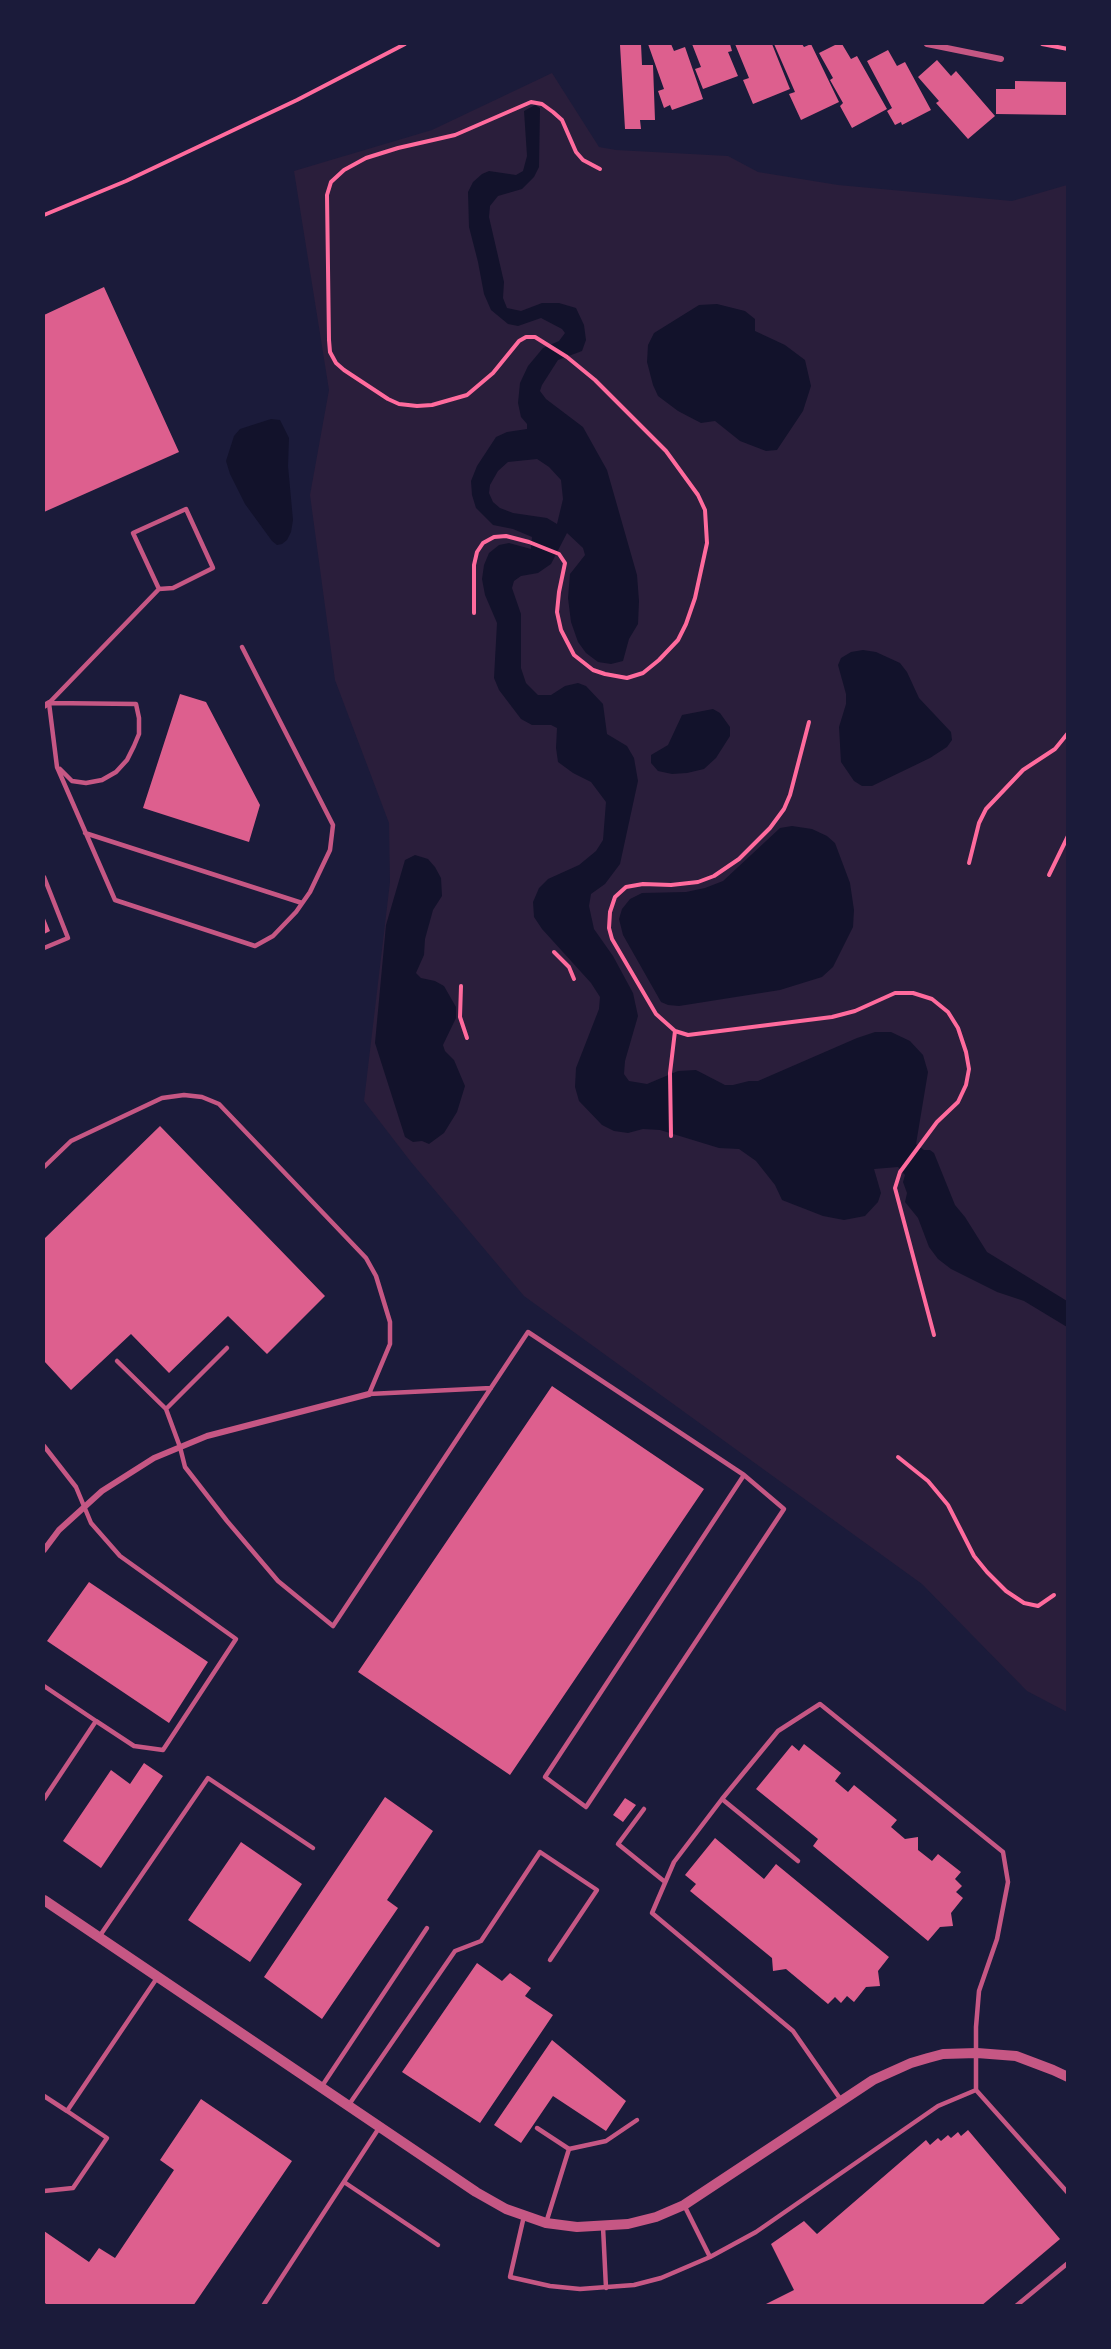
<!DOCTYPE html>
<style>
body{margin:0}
#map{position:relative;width:1111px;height:2349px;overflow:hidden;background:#1b1b3a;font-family:"DM Sans",sans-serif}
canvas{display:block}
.frame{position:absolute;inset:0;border:45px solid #1b1b3a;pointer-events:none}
</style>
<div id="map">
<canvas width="1111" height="2349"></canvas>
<div class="frame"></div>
</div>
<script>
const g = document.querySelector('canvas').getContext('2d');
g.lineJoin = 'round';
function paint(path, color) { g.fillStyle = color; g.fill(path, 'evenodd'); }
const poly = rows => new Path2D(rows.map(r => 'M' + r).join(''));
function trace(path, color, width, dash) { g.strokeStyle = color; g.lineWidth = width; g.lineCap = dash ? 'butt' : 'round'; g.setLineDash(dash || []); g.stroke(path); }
paint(poly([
 [552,73,599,147,616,150,728,156,758,172,838,185,1012,201,1067,185,1067,1712,1027,1691,922,1584,524,1296,411,1162,364,1101,390,882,389,823,335,680,310,495,329,390,294,171,432,130]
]), '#2a1e3b');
paint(poly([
 [535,105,540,108,539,167,534,177,522,189,498,196,490,206,489,217,504,282,503,298,507,308,521,311,542,303,559,303,576,308,584,325,586,340,582,351,558,360,542,385,540,391,546,399,583,427,607,470,637,575,639,601,638,624,629,639,623,661,611,664,598,662,586,653,578,642,571,622,568,598,570,574,585,555,583,548,567,533,551,564,538,573,521,576,514,581,512,588,521,614,521,668,526,683,538,695,551,695,565,686,578,683,586,686,603,704,607,734,627,746,634,758,638,781,620,864,605,884,591,894,589,906,594,929,613,956,633,993,638,1016,625,1061,624,1074,629,1081,647,1084,678,1071,696,1070,725,1085,733,1085,749,1081,758,1081,857,1038,875,1032,891,1032,910,1041,923,1055,928,1072,916,1144,924,1150,930,1150,934,1153,955,1205,965,1217,987,1252,1067,1301,1067,1327,1024,1301,997,1292,951,1269,938,1259,929,1247,918,1218,905,1202,907,1193,903,1182,905,1175,898,1167,874,1169,881,1193,878,1202,865,1216,844,1220,823,1216,782,1200,775,1185,756,1161,739,1149,719,1148,660,1130,643,1129,628,1133,614,1131,602,1125,579,1101,575,1087,576,1068,599,1009,600,997,591,983,542,929,534,917,533,902,539,888,548,879,579,865,596,851,603,840,606,802,591,782,573,773,558,762,556,748,557,728,551,725,532,725,521,719,499,690,494,678,497,623,485,595,482,579,484,565,489,553,499,545,509,543,531,549,532,537,513,529,493,525,476,508,472,495,471,481,477,466,496,437,507,432,527,429,527,424,521,417,518,403,520,383,528,366,543,348,559,341,565,333,562,329,541,318,518,326,508,324,491,310,484,294,478,262,469,227,468,192,473,182,482,174,489,171,516,175,523,171,527,156,524,111],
 [537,459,549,467,561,480,563,499,557,524,547,518,513,513,500,508,493,502,489,493,490,485,498,471,508,462],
 [717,304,745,311,755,319,755,331,785,345,805,360,811,386,803,411,777,450,766,451,740,441,715,421,701,423,678,411,658,396,653,385,647,362,648,345,654,333,699,305],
 [271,419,280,420,289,438,288,466,293,520,291,532,287,540,282,544,277,545,272,541,245,504,230,474,226,461,234,436,240,429],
 [863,650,876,652,900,663,907,672,919,698,951,732,952,740,947,747,930,758,872,786,862,786,854,781,841,762,839,727,846,704,846,694,838,665,841,658,851,652],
 [713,709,720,713,730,727,730,736,716,758,704,769,687,773,672,774,658,771,651,763,651,755,668,745,682,715],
 [792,826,812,829,827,836,835,843,850,883,854,910,853,927,833,967,822,977,780,990,679,1006,668,1005,661,1002,623,935,619,919,622,909,630,899,642,893,686,892,705,888,723,881,780,828],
 [415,855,428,859,435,867,441,878,442,896,433,910,425,939,424,955,416,973,421,978,435,981,444,986,456,1007,456,1018,443,1045,445,1051,454,1060,465,1086,457,1112,444,1133,429,1144,422,1141,413,1142,405,1137,375,1043,386,925,405,860]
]), '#12122b');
paint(poly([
 [641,44,642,65,653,65,655,120,640,120,641,129,625,129,620,45],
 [648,44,671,44,674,51,685,47,703,99,672,110,670,105,664,108,658,91,664,89],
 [692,44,730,44,732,51,728,52,738,76,703,89,695,69,701,67],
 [735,44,772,44,790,89,753,104,743,80,749,78],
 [774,44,802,44,804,47,811,44,839,102,801,120,789,94,795,92],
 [837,44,842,44,851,59,857,56,887,109,852,128,840,106,843,103,830,80,833,78,819,53],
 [888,50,897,66,905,62,931,110,902,125,901,122,895,125,887,111,892,108,867,61],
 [937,60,951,76,956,71,995,116,968,139,936,103,939,101,918,77],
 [1015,81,1068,82,1068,115,996,114,996,89,1015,89],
 [104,287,179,452,44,512,44,315],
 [180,694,206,702,260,805,249,842,143,808],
 [44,916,50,931,44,934],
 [160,1126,325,1296,267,1354,228,1316,169,1373,131,1334,71,1390,44,1361,44,1239],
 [552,1386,704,1489,510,1775,358,1672],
 [89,1582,208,1662,169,1723,47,1641],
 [804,1744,841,1773,835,1781,848,1792,854,1785,897,1820,891,1827,905,1839,918,1837,918,1850,932,1861,938,1854,961,1872,955,1879,962,1886,956,1892,963,1898,951,1913,953,1926,940,1927,928,1941,813,1846,818,1839,756,1789,792,1745,799,1751],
 [144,1763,163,1776,101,1868,63,1841,111,1770,130,1784],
 [385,1797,433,1831,387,1900,398,1908,322,2019,264,1977],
 [625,1798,636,1805,623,1822,613,1815],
 [715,1838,764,1879,776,1864,889,1957,878,1971,880,1986,866,1987,854,2002,847,1996,841,2003,835,1997,828,2004,786,1969,773,1971,772,1958,690,1891,696,1884,685,1875],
 [241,1842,302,1884,250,1962,188,1920],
 [477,1963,502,1981,510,1973,531,1988,525,1996,553,2015,480,2123,402,2072],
 [552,2040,626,2101,606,2131,553,2096,521,2143,494,2125],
 [201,2099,292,2161,193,2306,48,2306,44,2302,44,2231,89,2262,99,2248,115,2258,174,2170,160,2160],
 [968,2130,1060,2239,981,2306,762,2306,794,2290,771,2244,804,2221,817,2234,926,2140,930,2145,938,2138,941,2141,948,2135,951,2138,958,2132,961,2136]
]), '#dd5f8e');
trace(poly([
 [1042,44,1068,49],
 [44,215,126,181,297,100,405,44],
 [474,613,474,565,477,552,483,543,494,537,506,536,529,542,559,554,565,563,559,592,557,612,561,630,574,655,593,670,605,674,627,678,643,673,659,660,678,640,686,624,695,598,707,543,705,510,698,495,666,451,595,380,567,357,535,337,526,337,519,341,493,373,467,395,432,405,417,406,399,404,388,399,344,370,336,363,330,352,329,340,327,195,331,182,344,170,366,158,398,148,455,135,531,102,542,104,553,112,562,120,576,152,583,160,600,169],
 [809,722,790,795,784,809,770,828,739,859,714,876,698,882,671,885,643,884,626,887,615,897,610,912,609,928,612,939,656,1014,675,1031,688,1035,832,1017,855,1011,895,993,913,993,932,999,948,1012,958,1028,966,1052,969,1069,966,1085,958,1102,937,1122,900,1172,895,1188,934,1335],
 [969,863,979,823,986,809,1023,770,1055,749,1068,733],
 [1049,875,1068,836],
 [554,952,569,967,574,979],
 [461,986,460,1017,467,1038],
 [671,1136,670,1073,675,1031],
 [898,1457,928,1481,948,1505,974,1556,987,1572,1006,1591,1024,1603,1038,1606,1054,1595]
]), '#ff6b9d', 4);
trace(poly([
 [49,703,57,767,115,900,255,946,273,936,296,912,310,892,330,850,333,825,242,647],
 [49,703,159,589,173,588,213,568,186,509,133,533,159,589],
 [49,703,136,704,139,718,139,734,134,746,127,760,116,772,102,780,86,783,72,781,60,769],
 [85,833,302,903],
 [44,877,68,938,44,948],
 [44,1167,71,1141,162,1098,184,1095,202,1097,219,1104,366,1258,376,1276,390,1322,390,1344,369,1394,491,1388],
 [117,1361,166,1409,180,1447,185,1467,227,1521,278,1581,333,1626,528,1332,744,1475,545,1777,586,1807,784,1509,744,1475],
 [166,1409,227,1348],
 [44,1446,76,1487,91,1523,120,1556,236,1639,163,1750,134,1746,96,1721],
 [44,1686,96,1721,44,1799],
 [722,1799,778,1731,820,1704,1003,1852,1008,1882,997,1939,979,1991,976,2027,976,2090,1068,2193],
 [644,1809,618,1844,665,1882],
 [798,1861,722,1799,674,1862,652,1913,793,2031,841,2100],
 [99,1937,208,1778,313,1848],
 [322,2086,427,1928],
 [44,2096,67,2111,157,1978],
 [348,2106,455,1951,481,1941,540,1852,597,1890,550,1960],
 [537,2128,569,2149],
 [344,2182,438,2245],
 [44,2191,73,2188,107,2138,67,2111],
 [684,2205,710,2257],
 [524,2216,510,2277,550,2286,580,2289,634,2285,661,2278,710,2257,756,2232,938,2106,976,2090],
 [546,2223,569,2149,606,2141,637,2120],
 [603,2227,606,2288],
 [263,2306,379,2128],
 [1016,2306,1068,2263]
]), '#c65784', 4.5);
trace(poly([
 [927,44,1001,59],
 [44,706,49,703],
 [44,1550,59,1530,102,1491,154,1458,207,1436,369,1394]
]), '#c65784', 6);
trace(poly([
 [44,1900,476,2192,506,2209,546,2223,577,2227,628,2224,656,2217,684,2205,873,2080,911,2063,928,2058,943,2054,977,2053,1016,2056,1053,2070,1068,2077]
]), '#c65784', 10);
</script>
